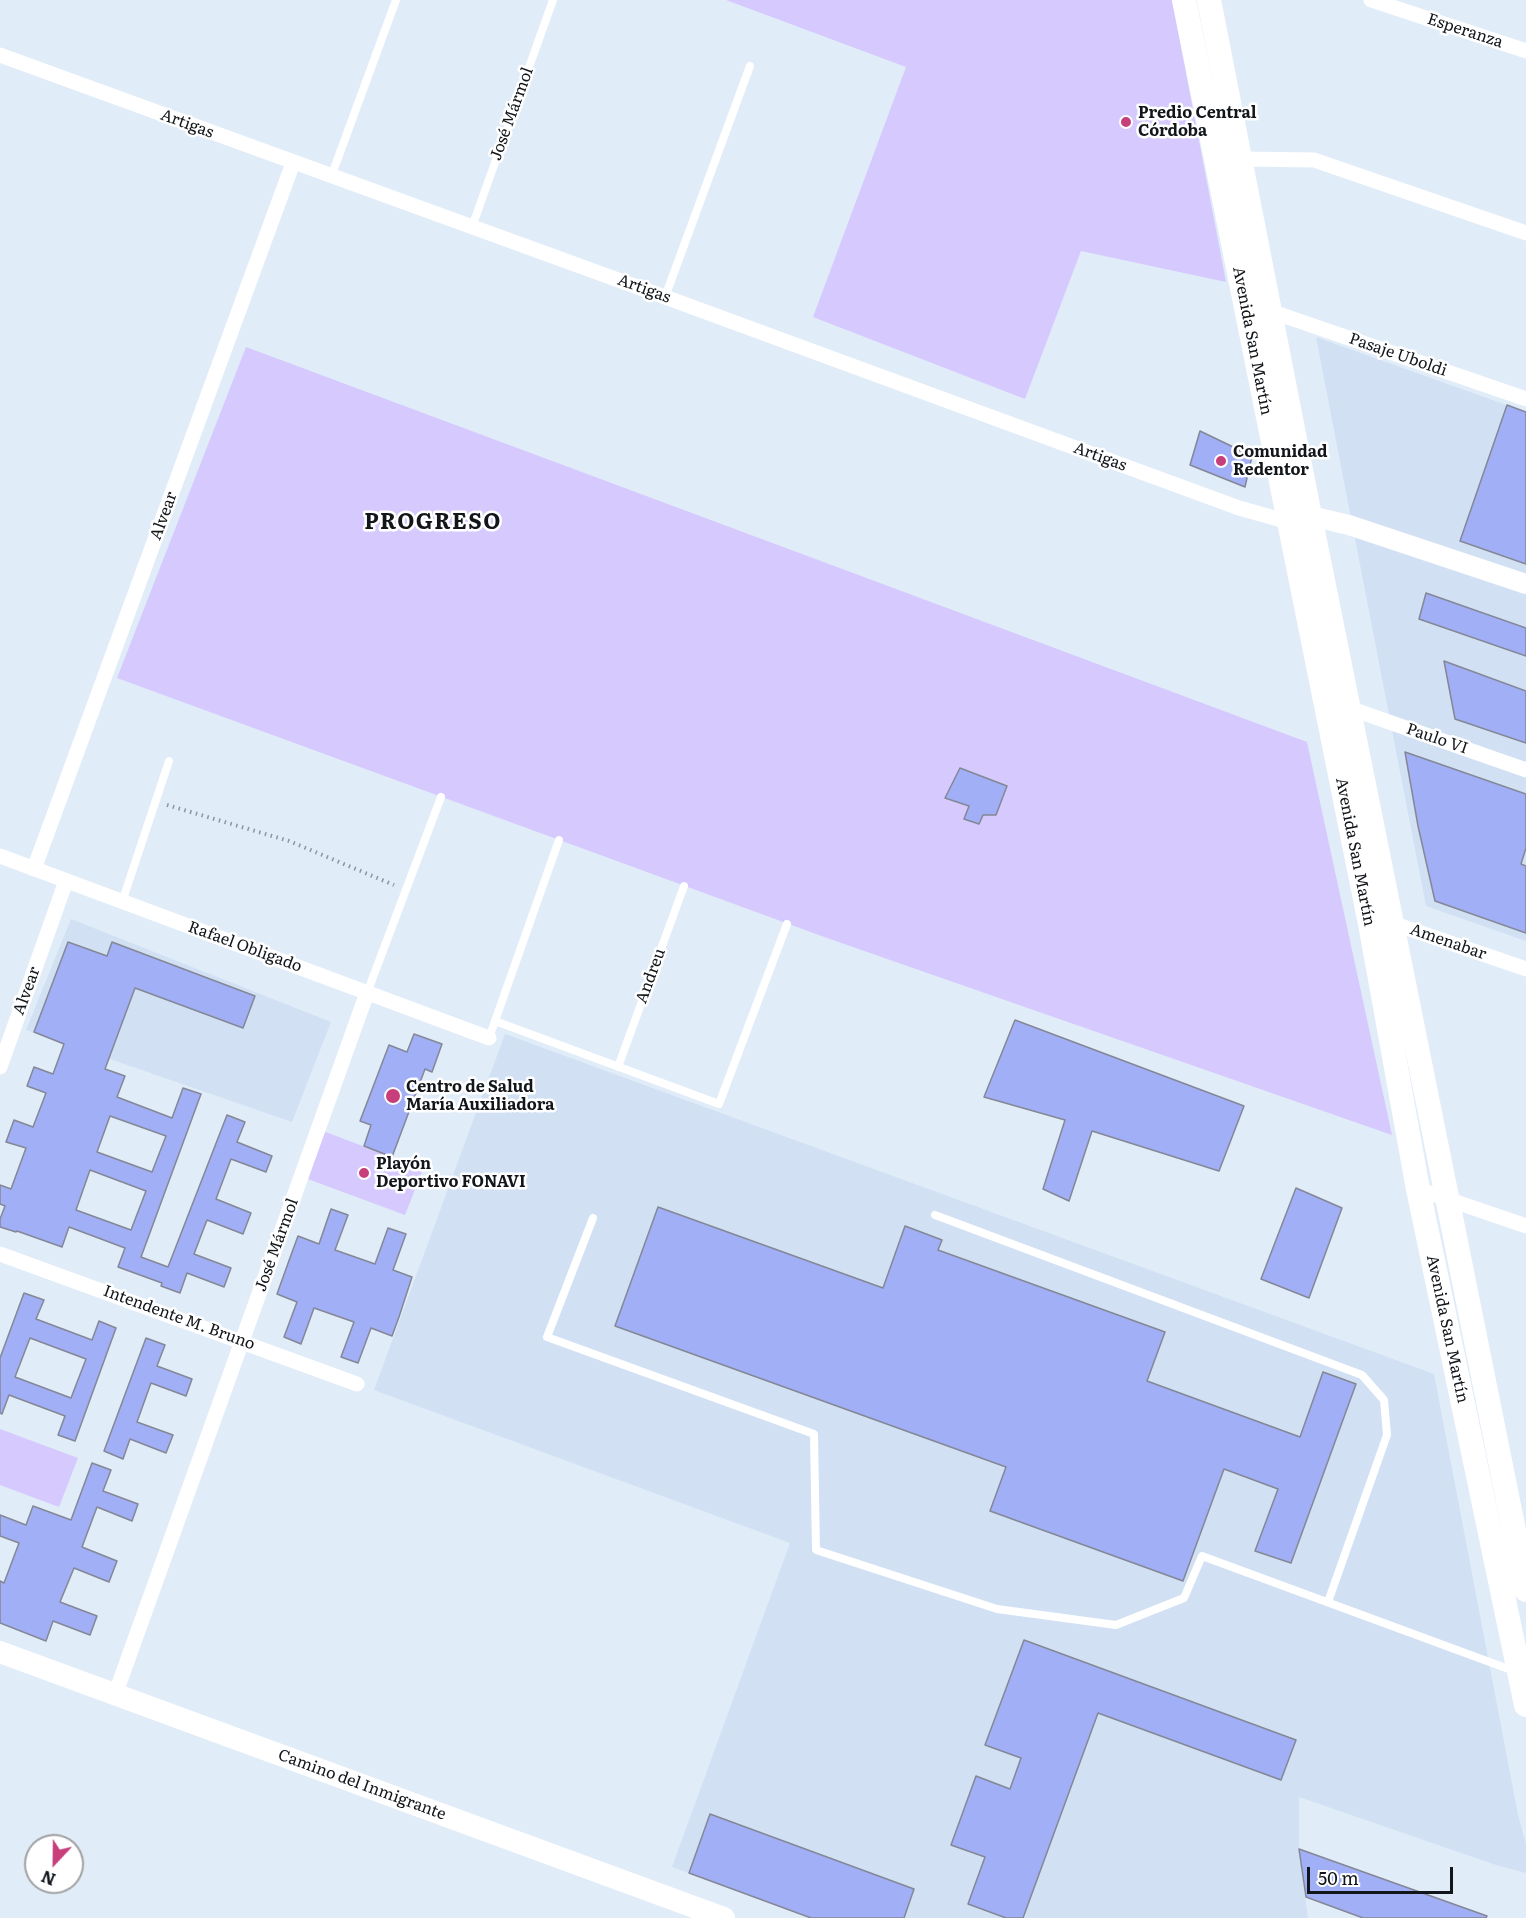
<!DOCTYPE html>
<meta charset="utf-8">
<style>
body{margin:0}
#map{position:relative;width:1526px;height:1918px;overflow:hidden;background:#e1ecf9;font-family:Literata,serif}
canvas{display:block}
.north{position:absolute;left:24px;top:1834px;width:60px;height:60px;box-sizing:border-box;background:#fff;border:2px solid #a0a2a3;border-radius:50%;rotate:202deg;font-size:16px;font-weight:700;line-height:24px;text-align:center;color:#12161a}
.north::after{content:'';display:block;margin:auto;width:21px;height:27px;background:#c63e7a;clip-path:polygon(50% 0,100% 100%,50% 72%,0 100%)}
.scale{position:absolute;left:1307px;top:1867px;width:146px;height:27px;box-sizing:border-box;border:3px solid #12161a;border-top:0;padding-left:8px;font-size:18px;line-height:21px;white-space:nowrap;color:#12161a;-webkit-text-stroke:4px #fff;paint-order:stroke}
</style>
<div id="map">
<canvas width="1526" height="1918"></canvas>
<div class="north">N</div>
<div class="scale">50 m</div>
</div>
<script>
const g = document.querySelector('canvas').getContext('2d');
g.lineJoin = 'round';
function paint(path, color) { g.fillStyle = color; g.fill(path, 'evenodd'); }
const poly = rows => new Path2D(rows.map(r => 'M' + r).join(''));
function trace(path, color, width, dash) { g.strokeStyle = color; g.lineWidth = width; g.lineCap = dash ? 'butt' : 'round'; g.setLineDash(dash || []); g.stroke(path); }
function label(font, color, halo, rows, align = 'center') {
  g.font = font + ' Literata,serif'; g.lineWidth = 5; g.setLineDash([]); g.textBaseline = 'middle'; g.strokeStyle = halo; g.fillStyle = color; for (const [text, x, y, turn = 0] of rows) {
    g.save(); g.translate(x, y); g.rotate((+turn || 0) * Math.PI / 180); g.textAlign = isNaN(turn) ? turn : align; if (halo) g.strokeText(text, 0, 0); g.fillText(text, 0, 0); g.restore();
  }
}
paint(poly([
 [1316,337,1526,412,1526,941,1426,906],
 [71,919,331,1022,292,1122,26,1030],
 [505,1034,1434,1374,1518,1815,1526,1844,1526,1873,1496,1865,1299,1797,1299,1849,1308,1918,811,1918,672,1867,790,1543,374,1390]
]), '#d1e0f3');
paint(poly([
 [726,0,1172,0,1226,282,1081,251,1025,399,813,317,906,67],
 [246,347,1307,742,1392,1135,827,938,117,678],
 [323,1131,423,1169,405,1215,305,1178],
 [0,1429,78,1458,59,1507,0,1485]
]), '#d5c9fd');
const building = poly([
 [1507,405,1526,412,1526,564,1460,541,1507,405],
 [1200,431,1252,456,1245,487,1190,465,1200,431],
 [1426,593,1526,628,1526,656,1419,619,1426,593],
 [1444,661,1526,691,1526,743,1455,719,1444,661],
 [1405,752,1526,794,1526,848,1521,864,1526,866,1526,933,1435,901,1418,826,1405,752],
 [960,768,1007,786,996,815,983,815,979,824,964,819,969,806,945,798,960,768],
 [68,942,107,956,112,942,255,996,243,1028,135,988,105,1069,125,1076,117,1097,172,1118,183,1088,201,1094,141,1257,168,1267,227,1115,245,1122,237,1142,272,1156,266,1172,231,1159,216,1199,251,1213,243,1234,207,1220,194,1254,231,1268,224,1287,187,1273,180,1293,161,1286,162,1283,118,1267,125,1248,69,1227,62,1247,17,1231,16,1232,0,1227,0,1219,5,1206,0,1204,0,1185,11,1189,26,1148,6,1142,14,1120,33,1127,46,1093,27,1086,34,1067,53,1074,64,1044,34,1032,68,942],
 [110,1116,166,1136,152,1172,97,1152,110,1116],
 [90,1170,146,1191,131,1230,76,1210,90,1170],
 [1015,1020,1244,1106,1219,1171,1092,1131,1069,1201,1043,1189,1065,1120,984,1097,1015,1020],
 [414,1034,442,1044,432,1072,425,1069,392,1157,364,1146,371,1125,360,1121,389,1045,407,1052,414,1034],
 [1296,1188,1342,1208,1309,1298,1261,1279,1296,1188],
 [658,1207,883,1288,905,1226,942,1240,938,1250,1165,1332,1147,1381,1300,1437,1323,1372,1356,1384,1291,1563,1255,1551,1278,1489,1224,1469,1183,1581,990,1511,1006,1467,615,1326,658,1207],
 [331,1209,348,1215,335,1250,375,1264,388,1228,406,1234,393,1270,412,1277,399,1317,392,1336,371,1328,358,1363,341,1357,354,1322,314,1308,301,1344,284,1337,297,1302,277,1294,291,1255,298,1236,319,1244,331,1209],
 [24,1293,44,1300,36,1319,92,1340,99,1321,116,1328,75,1441,58,1435,65,1416,9,1395,2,1414,0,1413,0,1358,24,1293],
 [30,1338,86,1359,71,1398,15,1377,30,1338],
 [146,1338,165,1345,157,1366,192,1379,186,1396,151,1383,137,1422,173,1435,166,1453,130,1439,123,1459,104,1451,146,1338],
 [92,1463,111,1470,103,1491,138,1504,132,1521,97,1507,82,1547,117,1561,109,1582,74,1568,60,1602,97,1616,90,1635,53,1621,46,1641,0,1623,0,1581,4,1583,19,1543,0,1536,0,1515,26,1525,33,1506,71,1520,92,1463],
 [1024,1640,1296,1740,1281,1780,1098,1713,1023,1918,1006,1918,968,1904,985,1857,951,1845,976,1776,1010,1789,1021,1758,985,1745,1024,1640],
 [710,1814,914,1889,904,1918,811,1918,689,1873,710,1814],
 [1299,1849,1487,1916,1486,1918,1363,1918,1306,1897,1299,1849]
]);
paint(building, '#a0aff6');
trace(building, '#848795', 1.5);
trace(poly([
 [167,805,289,841,394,885]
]), '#8d959f', 4, [1.5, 4.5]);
trace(poly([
 [331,177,396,0],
 [472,227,553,0],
 [665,297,750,66],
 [122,902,169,761],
 [367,993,441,797],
 [495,1021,719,1104,787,924],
 [489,1038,559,840],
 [618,1067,684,886],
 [935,1215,1362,1375,1384,1400,1387,1435,1328,1602],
 [593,1218,547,1337,814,1434,816,1550,997,1609,1116,1625,1184,1598,1202,1556,1514,1671]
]), '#fff', 8);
trace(poly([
 [1371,0,1526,51],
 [0,55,665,297,1239,508,1289,522],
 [1241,159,1314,160,1526,233],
 [1270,311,1526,399],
 [1349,708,1526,770],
 [0,856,489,1038],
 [34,869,293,163],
 [1387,923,1392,923,1526,969],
 [0,1067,66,881],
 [1418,1189,1526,1226],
 [0,1254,357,1384],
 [115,1695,367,993]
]), '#fff', 15);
trace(poly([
 [1297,520,1310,516,1349,525,1526,584]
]), '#fff', 20);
trace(poly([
 [0,1652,724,1918]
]), '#fff', 22);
trace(poly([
 [1184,0,1370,924,1418,1189,1526,1705],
 [1209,0,1310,516,1526,1590]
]), '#fff', 24);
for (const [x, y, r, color] of [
 [1126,122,6,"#c63e7a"],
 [1221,461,6,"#c63e7a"],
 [393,1096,8,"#c63e7a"],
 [364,1173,6,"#c63e7a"]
]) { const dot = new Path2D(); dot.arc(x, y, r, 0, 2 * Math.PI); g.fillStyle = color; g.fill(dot); trace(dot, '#fff', 2); }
label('16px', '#12161a', '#fff', [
 ["Esperanza",1465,31,18],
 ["José Mármol",512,114,-70],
 ["Artigas",187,124,20],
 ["Artigas",644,289,20],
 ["Avenida San Martín",1252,341,79],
 ["Pasaje Uboldi",1398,355,19],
 ["Artigas",1100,457,20],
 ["Alvear",164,516,-70],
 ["Paulo VI",1437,739,19],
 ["Avenida San Martín",1355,852,79],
 ["Amenabar",1448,942,19],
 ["Rafael Obligado",245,947,20],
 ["Andreu",651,976,-70],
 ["Alvear",27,991,-70],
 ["José Mármol",277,1245,-70],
 ["Intendente M. Bruno",179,1318,20],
 ["Avenida San Martín",1447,1329,78],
 ["Camino del Inmigrante",362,1785,20]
]);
label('bold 16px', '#12161a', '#fff', [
 ["Predio Central",1138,113],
 ["Córdoba",1138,131],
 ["Comunidad",1233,452],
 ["Redentor",1233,470],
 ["Centro de Salud",406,1087],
 ["María Auxiliadora",406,1105],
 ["Playón",376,1164],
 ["Deportivo FONAVI",376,1182]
], 'left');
g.letterSpacing = '1.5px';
label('bold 22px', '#12161a', '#fff', [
 ["PROGRESO",433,523]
]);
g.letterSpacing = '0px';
</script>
